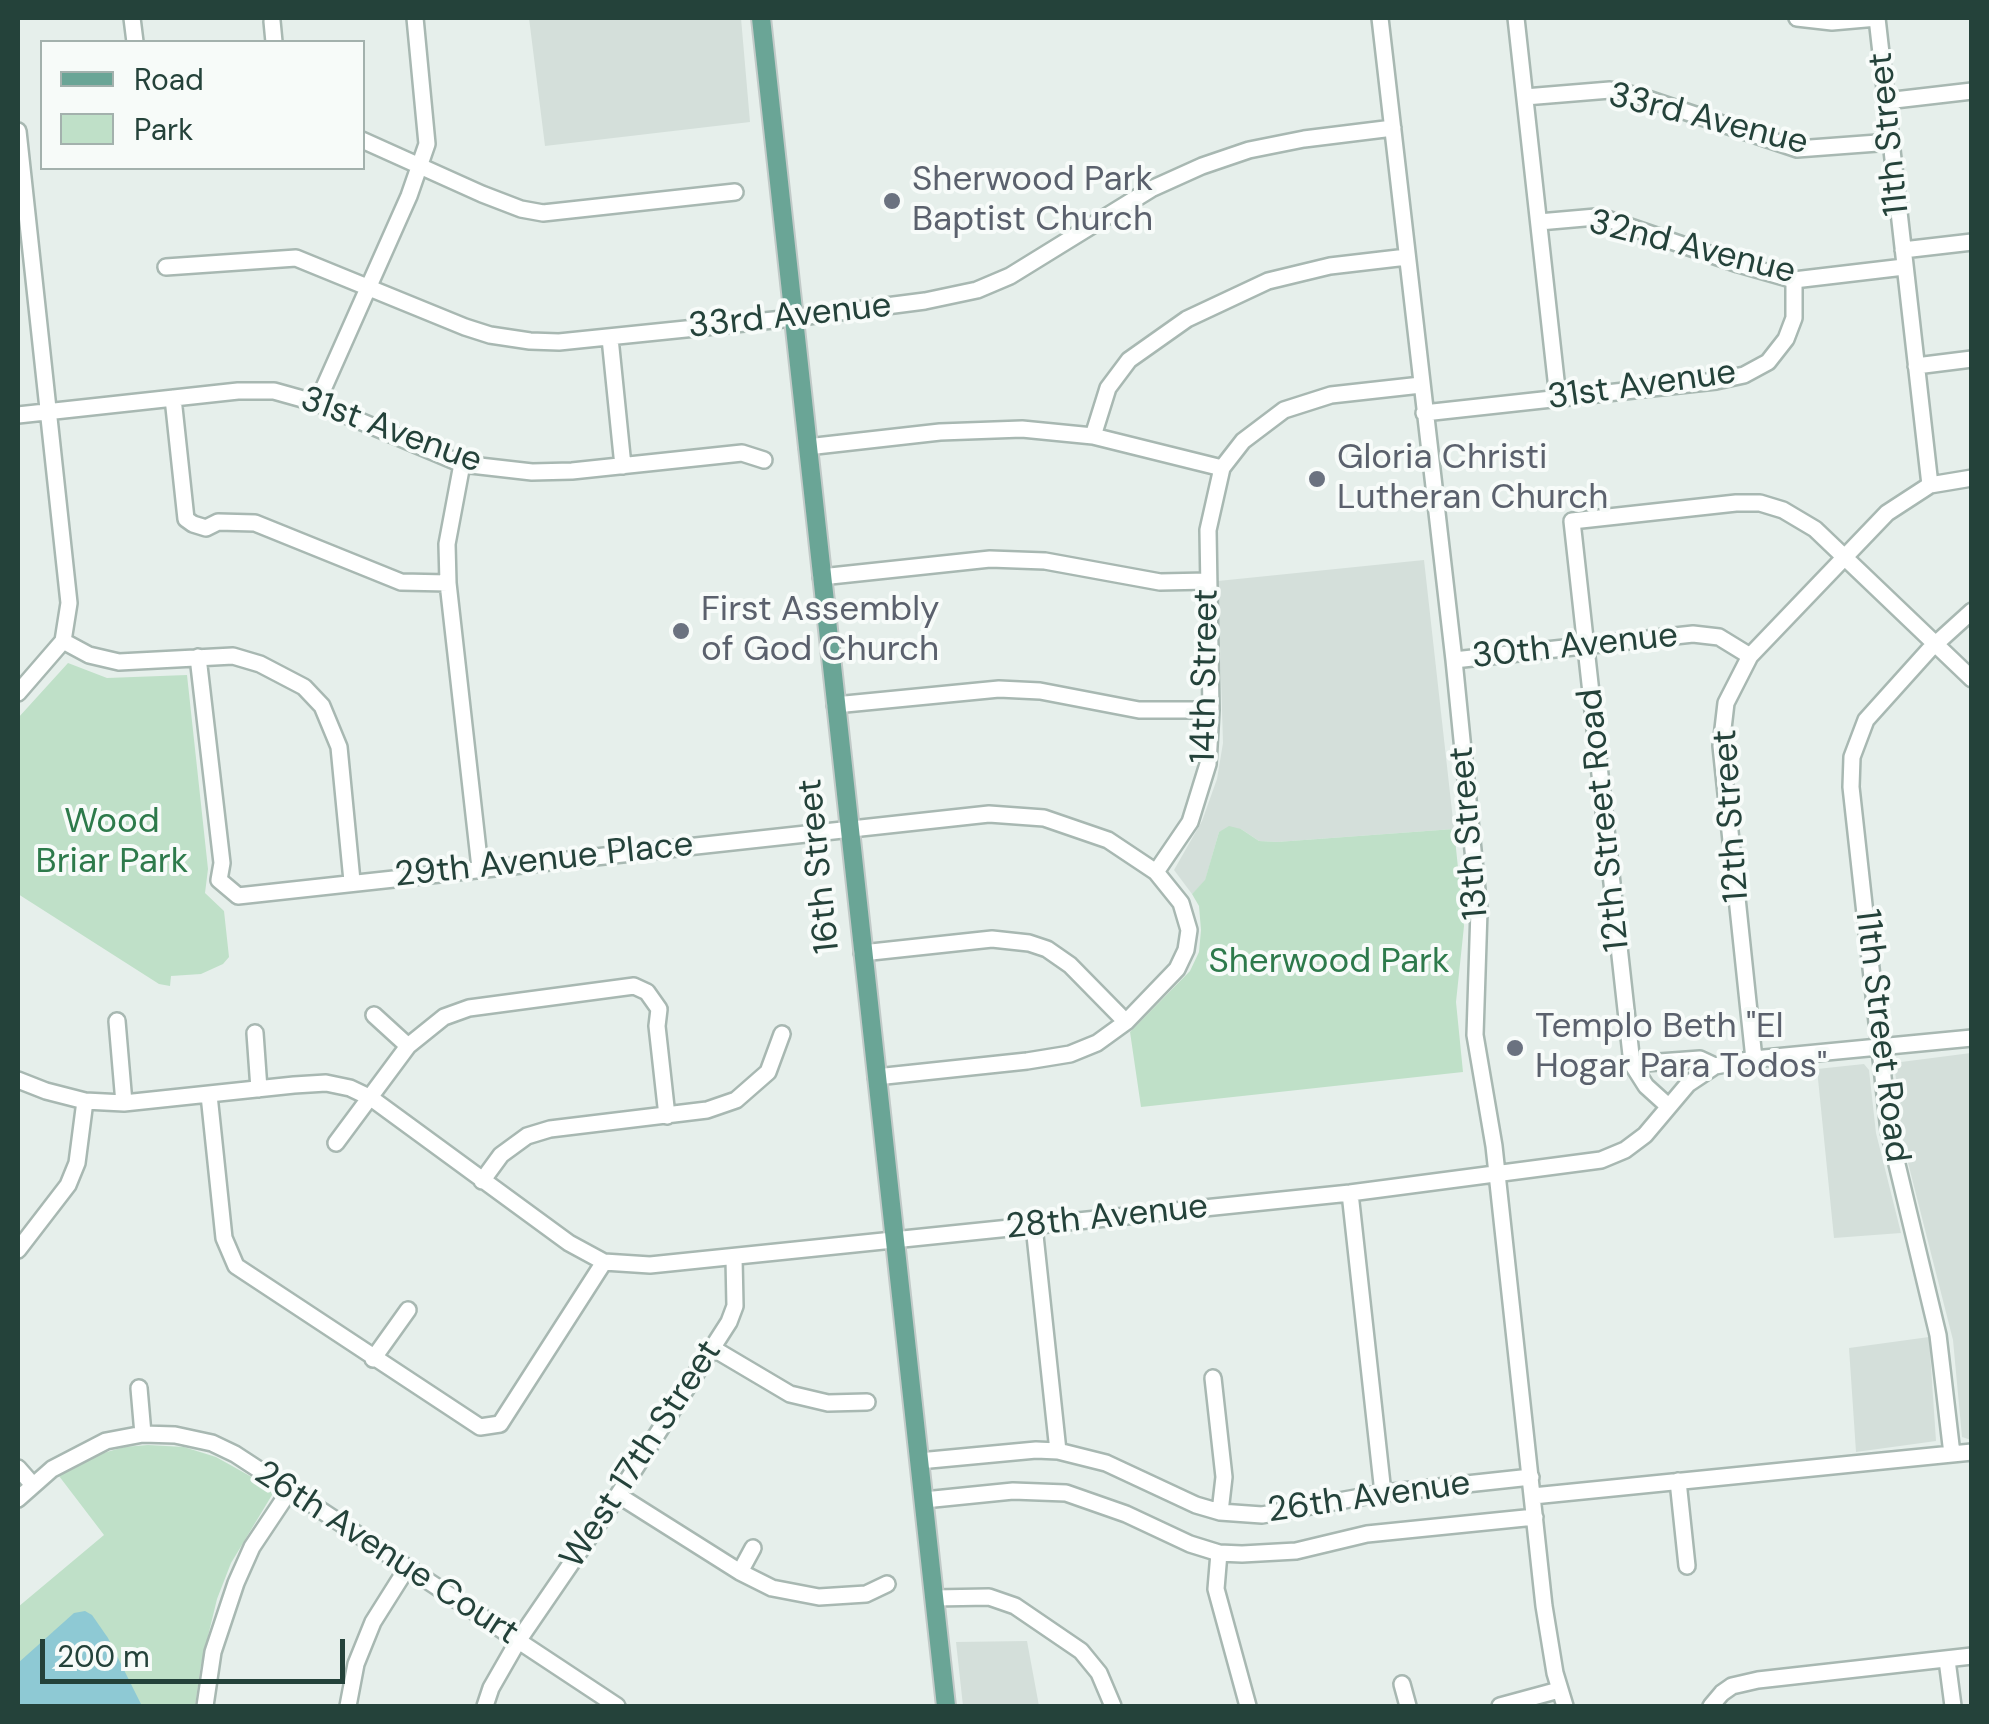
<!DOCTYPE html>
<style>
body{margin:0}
#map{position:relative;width:1989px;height:1724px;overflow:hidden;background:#e6efeb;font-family:"DM Sans",sans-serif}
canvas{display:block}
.frame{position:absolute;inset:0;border:20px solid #24423a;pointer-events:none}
.legend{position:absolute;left:40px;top:40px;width:325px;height:130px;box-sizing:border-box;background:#f7fbf9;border:2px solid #a3b1ad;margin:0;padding:12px 18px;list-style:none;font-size:30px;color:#24423a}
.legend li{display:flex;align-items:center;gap:20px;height:50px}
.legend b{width:50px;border:2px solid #a3b1ad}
.scale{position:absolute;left:40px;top:1639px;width:305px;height:45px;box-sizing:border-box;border:5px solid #24423a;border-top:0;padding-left:12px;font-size:30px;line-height:35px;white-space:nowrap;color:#24423a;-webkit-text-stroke:8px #f7fbf9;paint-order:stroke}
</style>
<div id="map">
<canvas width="1989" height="1724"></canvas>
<div class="frame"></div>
<ul class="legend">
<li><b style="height:12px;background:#6aa596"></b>Road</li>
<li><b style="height:28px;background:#bfe0c8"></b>Park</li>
</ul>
<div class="scale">200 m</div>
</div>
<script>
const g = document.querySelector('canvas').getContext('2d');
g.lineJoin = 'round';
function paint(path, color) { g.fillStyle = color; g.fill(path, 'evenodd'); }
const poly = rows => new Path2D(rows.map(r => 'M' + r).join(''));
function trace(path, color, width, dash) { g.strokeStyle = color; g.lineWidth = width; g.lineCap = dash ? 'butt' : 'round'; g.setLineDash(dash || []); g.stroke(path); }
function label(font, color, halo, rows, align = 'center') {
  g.font = font + ' "DM Sans",sans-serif'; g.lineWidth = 8; g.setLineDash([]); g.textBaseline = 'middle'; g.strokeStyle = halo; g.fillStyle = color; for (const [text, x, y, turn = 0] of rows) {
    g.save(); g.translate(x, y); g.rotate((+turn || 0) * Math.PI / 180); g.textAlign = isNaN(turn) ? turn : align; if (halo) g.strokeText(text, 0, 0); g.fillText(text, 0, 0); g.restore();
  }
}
paint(poly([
 [529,18,741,18,750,122,545,146],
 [1424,560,1454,829,1277,842,1259,841,1241,829,1219,832,1205,881,1192,894,1174,870,1202,821,1217,779,1223,743,1218,581],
 [1971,1053,1972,1439,1968,1439,1962,1437,1953,1340,1903,1143,1895,1071,1901,1062],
 [1864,1064,1869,1070,1876,1133,1901,1233,1834,1238,1817,1069],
 [1929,1337,1936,1441,1856,1452,1849,1348],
 [1027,1641,1039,1706,963,1706,956,1642]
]), '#d4dfda');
paint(poly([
 [68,663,107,678,187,675,208,869,205,893,224,911,229,957,223,964,201,974,171,976,170,986,159,984,18,894,18,718],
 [1229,826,1241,829,1259,841,1277,842,1454,829,1464,926,1456,1002,1463,1072,1141,1107,1130,1032,1190,971,1199,952,1201,930,1199,906,1192,894,1205,880,1219,832],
 [148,1445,184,1447,216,1457,275,1490,231,1563,217,1599,201,1665,195,1706,18,1706,18,1607,104,1535,59,1476,83,1459,124,1447]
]), '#bfe0c8');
paint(poly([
 [85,1611,92,1615,108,1638,142,1706,18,1706,18,1663,74,1613]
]), '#8ec9d4');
const minor = poly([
 [132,18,135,42],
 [1380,18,1454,660,1479,910,1475,1035,1494,1146,1544,1606,1555,1673,1565,1706],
 [1516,18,1558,398],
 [1797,18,1832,22,1877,18],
 [1877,18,1930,485],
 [272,21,274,42],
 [1525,97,1610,90,1639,96,1797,149,1891,142],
 [1886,101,1972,91],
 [18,131,69,603,63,641,18,693],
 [362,140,482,194,521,209,543,213,735,192],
 [1539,222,1596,217,1607,219,1738,264,1794,280,1904,267],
 [1903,250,1972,242],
 [166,267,296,258,465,327,490,335,530,341,559,342,793,318,925,301,977,290,1010,276,1151,189,1202,166,1249,150,1304,139,1393,128],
 [610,338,623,466],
 [1916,366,1972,359],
 [173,398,186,519,193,524,206,528,218,522,255,523,401,582,448,583],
 [317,403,409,196,427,144,415,18],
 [1424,413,1716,381,1744,375,1768,362,1786,339,1794,318,1794,280],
 [18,415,238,391,274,391,317,403,462,464,532,472,572,471,742,453,764,460],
 [1093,436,1108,388,1129,360,1187,319,1268,281,1330,266,1407,257],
 [807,447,940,432,1022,429,1093,436,1222,468],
 [462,464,447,544,448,583,480,868],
 [821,577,990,559,1045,561,1160,582,1208,581],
 [63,641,89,655,119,662,233,656,260,664,304,687,322,706,339,747,352,881],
 [198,657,222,863,219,880,238,896,989,814,1044,818,1108,840,1156,872,1181,903,1189,930,1186,950,1177,969,1126,1022,1097,1043,1070,1054,1027,1061,876,1077],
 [1454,660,1693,634,1719,637,1750,656],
 [835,705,999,689,1040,691,1139,710,1211,710],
 [1156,872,1190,822,1208,764,1211,710,1208,530,1222,468,1243,441,1284,410,1331,395,1421,385],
 [862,953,992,939,1029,943,1047,949,1070,965,1126,1022],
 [374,1015,408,1046],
 [117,1021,124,1103],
 [255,1033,259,1089],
 [1754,1059,1721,746,1726,703,1750,656,1887,513,1930,485,1972,478],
 [1632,1064,1700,1059,1715,1066],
 [18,1080,46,1091,85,1101,124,1103,294,1085,326,1083,350,1088,371,1098,569,1243,604,1262,650,1265,1350,1193,1601,1160,1625,1150,1645,1135,1688,1084,1715,1066,1754,1059,1972,1038],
 [209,1095,224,1238,236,1266,480,1427,500,1424,604,1262],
 [1667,1105,1646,1086,1632,1064,1572,521,1736,503,1760,503,1783,510,1815,529,1972,679],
 [336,1143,408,1046,444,1017,469,1008,634,986,647,992,659,1009,657,1026,667,1116],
 [482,1181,501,1155,527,1136,550,1129,707,1110,736,1100,768,1072,782,1034],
 [1350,1193,1383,1493],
 [1034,1226,1058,1451],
 [18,1250,68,1185,77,1163,85,1101],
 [714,1349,790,1394,828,1403,867,1402],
 [373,1359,408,1310],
 [1213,1378,1224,1477,1220,1512],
 [139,1388,143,1434],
 [1952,1454,1938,1335,1889,1131,1851,787,1852,757,1866,720,1929,650,1972,611],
 [919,1461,1036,1450,1058,1451,1106,1463,1196,1505,1220,1512,1262,1515,1383,1493,1531,1477],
 [18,1468,33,1485],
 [1678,1481,1687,1566],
 [618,1495,740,1572,772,1588,819,1597,866,1594,887,1584],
 [1533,1496,1972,1452],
 [18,1499,52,1469,106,1441,143,1434,175,1435,212,1443,235,1454,313,1505,617,1706],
 [924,1500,1013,1491,1066,1493,1126,1514,1190,1544,1219,1553,1242,1554,1296,1551,1367,1534,1535,1517],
 [1219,1553,1216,1589,1248,1706],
 [740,1572,753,1548],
 [934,1598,989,1597,1015,1606,1081,1651,1099,1673,1113,1706],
 [1947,1660,1953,1706],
 [1402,1684,1408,1706],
 [205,1706,213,1652,236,1583,252,1547,290,1490],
 [348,1706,356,1664,373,1622,407,1568],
 [485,1706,491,1688,518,1641,618,1495,729,1322,735,1306,734,1258],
 [1500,1706,1559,1690],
 [1711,1706,1722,1693,1732,1686,1758,1680,1972,1656]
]);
const major = poly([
 [761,18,946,1706]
]);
trace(minor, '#a8b8b2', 20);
trace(major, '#c2cac8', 22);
trace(minor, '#fff', 15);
trace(major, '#6aa596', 18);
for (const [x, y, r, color] of [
 [892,201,10,"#6b7280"],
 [1317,479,10,"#6b7280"],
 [681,631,10,"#6b7280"],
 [1515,1048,10,"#6b7280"]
]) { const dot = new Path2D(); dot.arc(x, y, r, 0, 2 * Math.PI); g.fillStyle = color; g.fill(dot); trace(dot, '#f7fbf9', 4); }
label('35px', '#24423a', '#f7fbf9', [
 ["33rd Avenue",1708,120,14],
 ["11th Street",1890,134,-96],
 ["32nd Avenue",1692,248,14],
 ["33rd Avenue",790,317,-6],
 ["31st Avenue",1642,386,-8],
 ["31st Avenue",391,431,20],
 ["30th Avenue",1575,647,-6],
 ["14th Street",1206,676,-89],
 ["12th Street",1732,816,-94],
 ["12th Street Road",1605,820,-96],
 ["13th Street",1470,833,-95],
 ["29th Avenue Place",544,861,-6],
 ["16th Street",820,866,-96],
 ["11th Street Road",1881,1036,83],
 ["28th Avenue",1107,1218,-6],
 ["West 17th Street",642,1455,-57],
 ["26th Avenue",1369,1498,-8],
 ["26th Avenue Court",386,1554,33]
]);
label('35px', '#5b616d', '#f7fbf9', [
 ["Sherwood Park",912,181],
 ["Baptist Church",912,221],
 ["Gloria Christi",1337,459],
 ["Lutheran Church",1337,499],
 ["First Assembly",701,611],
 ["of God Church",701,651],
 ["Templo Beth \"El",1535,1028],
 ["Hogar Para Todos\"",1535,1068]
], 'left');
label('35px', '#2d7a4b', '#f7fbf9', [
 ["Wood",112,823],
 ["Briar Park",112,863],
 ["Sherwood Park",1329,963]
]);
</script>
